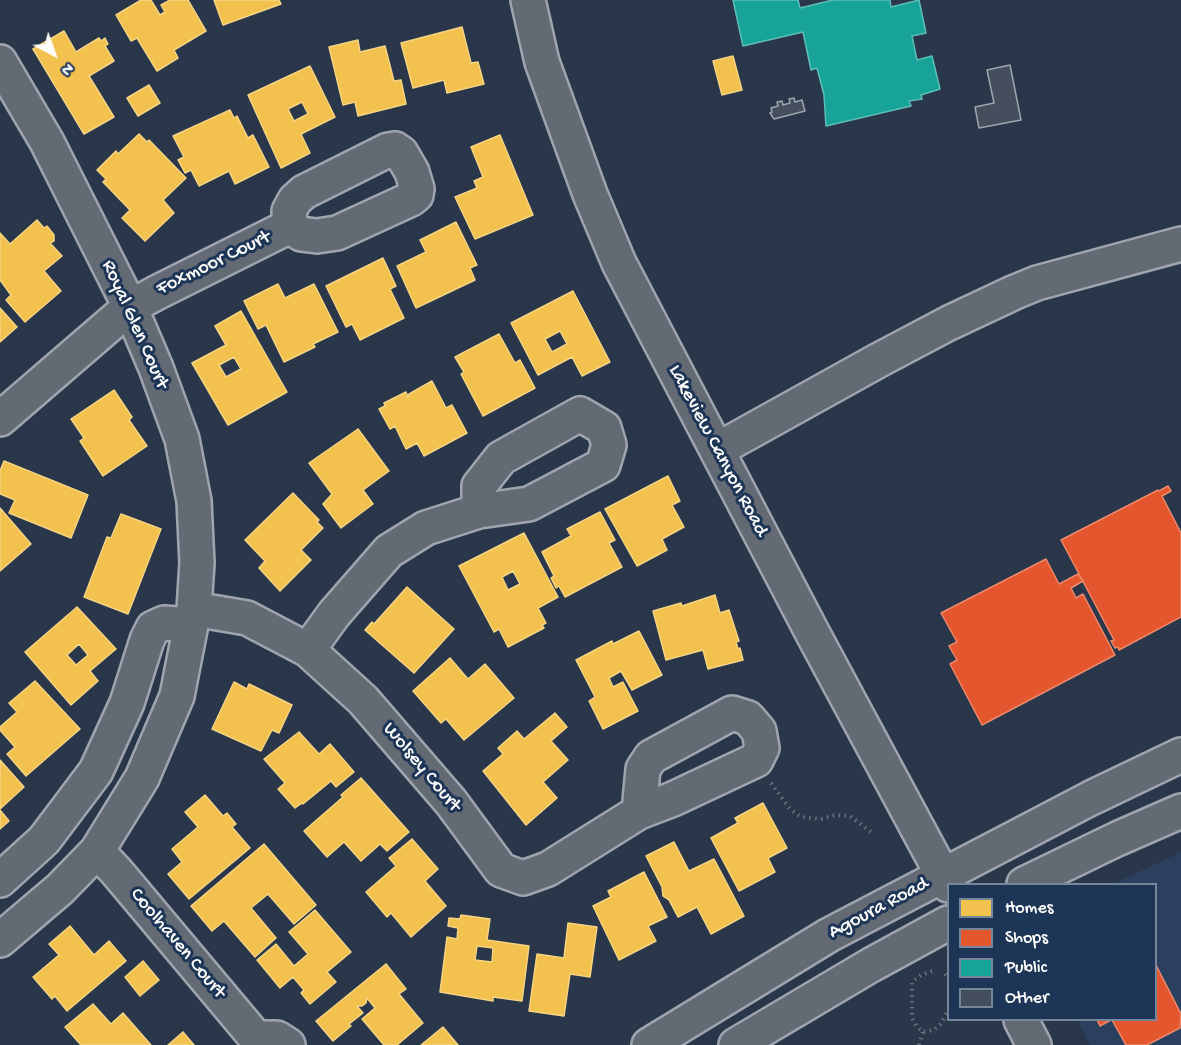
<!DOCTYPE html>
<style>
body{margin:0}
#map{position:relative;width:1181px;height:1045px;overflow:hidden;background:#2a374a;font-family:"Gochi Hand",sans-serif}
canvas{display:block}
.legend{position:absolute;left:947px;top:883px;width:210px;height:138px;box-sizing:border-box;background:#1d3557;border:2px solid #77869a;margin:0;padding:8px 10px;list-style:none;font-size:18px;color:#fff}
.legend li{display:flex;align-items:center;gap:12px;height:30px}
.legend b{width:30px;border:2px solid #77869a}
.north{position:absolute;left:24px;top:24px;width:60px;height:60px;-webkit-text-stroke:4px #1d3557;paint-order:stroke;rotate:139deg;font-size:16px;font-weight:700;line-height:24px;text-align:center;color:#fff}
.north::after{content:'';display:block;margin:auto;width:21px;height:27px;background:#fff;clip-path:polygon(50% 0,100% 100%,50% 72%,0 100%)}
</style>
<div id="map">
<canvas width="1181" height="1045"></canvas>
<ul class="legend">
<li><b style="height:16px;background:#f2c14e"></b>Homes</li>
<li><b style="height:16px;background:#e4572e"></b>Shops</li>
<li><b style="height:16px;background:#17a398"></b>Public</li>
<li><b style="height:16px;background:#444e5c"></b>Other</li>
</ul>
<div class="north">N</div>
</div>
<script>
const g = document.querySelector('canvas').getContext('2d');
g.lineJoin = 'round';
function paint(path, color) { g.fillStyle = color; g.fill(path, 'evenodd'); }
const poly = rows => new Path2D(rows.map(r => 'M' + r).join(''));
function trace(path, color, width, dash) { g.strokeStyle = color; g.lineWidth = width; g.lineCap = dash ? 'butt' : 'round'; g.setLineDash(dash || []); g.stroke(path); }
function label(font, color, halo, rows, align = 'center') {
  g.font = font + ' "Gochi Hand",sans-serif'; g.lineWidth = 6; g.setLineDash([]); g.textBaseline = 'middle'; g.strokeStyle = halo; g.fillStyle = color; for (const [text, x, y, turn = 0] of rows) {
    g.save(); g.translate(x, y); g.rotate((+turn || 0) * Math.PI / 180); g.textAlign = isNaN(turn) ? turn : align; if (halo) g.strokeText(text, 0, 0); g.fillText(text, 0, 0); g.restore();
  }
}
paint(poly([
 [1181,852,1181,1045,1090,1045,1077,1020,1156,1020,1156,884,1113,884]
]), '#2a405e');
const homes = poly([
 [141,0,151,0,160,15,165,12,161,5,170,0,188,0,206,31,174,50,178,58,157,71,137,38,131,41,116,15,141,0],
 [214,0,279,0,281,4,223,25,214,0],
 [462,27,471,63,478,62,484,84,447,93,444,80,413,88,401,43,462,27],
 [64,31,76,52,99,38,101,41,105,38,108,44,105,46,114,61,89,76,114,117,84,134,33,49,64,31],
 [358,40,360,52,385,46,394,81,401,80,406,104,358,116,355,102,343,105,329,47,358,40],
 [733,56,742,90,722,95,713,61,733,56],
 [310,66,335,117,301,134,310,153,281,168,248,95,310,66],
 [302,102,308,114,294,121,288,109,302,102],
 [149,85,160,103,138,116,127,98,149,85],
 [230,110,234,118,237,116,248,138,253,135,269,167,235,184,229,171,199,186,191,170,185,173,178,160,184,157,173,136,230,110],
 [139,134,147,142,149,140,186,178,163,200,174,213,145,241,122,218,130,210,103,182,106,179,97,170,116,151,118,154,139,134],
 [500,135,533,215,475,239,455,197,477,188,474,181,483,177,471,147,500,135],
 [37,220,44,228,47,226,54,235,54,241,50,243,62,256,44,271,61,291,25,322,6,300,11,295,0,280,0,233,10,244,37,220],
 [456,222,477,265,470,268,475,280,416,308,397,266,426,252,420,240,456,222],
 [383,258,396,286,390,289,404,318,360,340,352,324,346,327,326,286,383,258],
 [278,284,285,298,314,284,338,332,313,344,315,347,284,362,266,325,258,329,244,301,278,284],
 [573,291,610,362,582,376,572,357,538,375,511,323,573,291],
 [560,331,567,344,552,352,545,339,560,331],
 [0,308,17,327,0,342,0,308],
 [241,311,287,392,228,425,192,363,226,345,215,326,241,311],
 [234,357,241,369,226,377,219,365,234,357],
 [499,334,515,363,520,360,535,388,483,416,461,374,464,372,455,357,499,334],
 [432,381,446,408,452,405,467,433,424,456,417,443,406,449,395,426,390,429,379,409,385,406,384,403,406,392,408,397,409,394,432,381],
 [114,390,132,417,129,420,147,446,103,476,80,441,84,438,71,419,114,390],
 [358,429,389,471,363,490,373,504,341,528,323,504,332,494,309,463,358,429],
 [4,461,88,495,71,538,9,513,15,500,0,494,0,471,4,461],
 [668,476,680,501,672,505,684,527,662,539,667,550,637,566,605,509,668,476],
 [293,493,319,520,317,522,323,528,301,550,311,560,280,591,259,568,265,561,245,540,293,493],
 [0,508,31,544,0,571,0,508],
 [600,512,615,540,609,543,622,567,565,597,559,586,556,588,551,578,554,576,542,552,571,536,567,529,600,512],
 [121,514,161,529,128,614,84,597,107,537,111,538,121,514],
 [524,533,558,597,538,608,546,623,542,625,544,628,508,647,499,629,494,632,459,566,524,533],
 [513,571,520,584,508,590,502,577,513,571],
 [407,587,454,629,414,673,365,630,372,622,374,624,407,587],
 [715,595,720,613,729,610,739,641,736,642,738,649,740,648,743,660,708,669,703,650,666,660,653,611,681,603,682,606,715,595],
 [77,607,116,649,90,671,98,681,71,705,25,652,77,607],
 [79,644,88,655,76,665,67,655,79,644],
 [639,631,662,675,632,690,621,671,609,678,613,687,623,682,638,711,603,729,589,701,595,697,576,660,612,641,613,644,639,631],
 [450,658,468,679,485,664,514,698,464,740,446,719,441,723,413,691,450,658],
 [35,681,80,729,26,776,7,754,15,747,0,730,0,727,17,712,9,703,35,681],
 [234,682,247,689,249,684,292,705,279,733,272,730,261,751,212,729,234,682],
 [555,713,567,727,551,741,568,760,543,782,557,798,526,825,483,771,503,754,498,748,517,731,524,739,555,713],
 [299,732,319,754,330,744,354,772,336,787,331,781,303,804,302,803,295,808,278,789,285,783,264,759,299,732],
 [0,760,24,787,0,809,0,760],
 [361,778,409,832,387,851,380,844,361,861,344,842,327,857,304,831,343,797,341,795,361,778],
 [205,795,223,816,227,813,236,824,232,827,250,848,189,899,168,874,182,862,172,849,198,827,185,812,205,795],
 [763,803,787,848,768,858,775,872,739,891,711,838,738,823,735,818,763,803],
 [0,810,9,821,0,829,0,810],
 [412,839,438,869,425,881,446,906,411,937,391,913,387,917,366,892,396,866,389,858,412,839],
 [674,842,689,871,714,859,744,916,711,934,697,907,678,917,669,900,663,896,662,887,646,856,674,842],
 [264,844,316,905,294,924,268,894,251,908,276,938,255,957,224,921,212,931,191,906,264,844],
 [644,872,667,917,648,926,656,941,619,960,593,906,611,897,608,891,644,872],
 [315,910,351,952,327,972,336,982,310,1004,301,993,304,990,293,977,280,988,257,960,276,944,294,966,308,954,289,932,315,910],
 [461,915,490,919,487,940,529,946,522,1001,493,997,493,1001,440,992,447,937,457,939,458,928,448,926,449,918,460,919,461,915],
 [477,946,493,948,492,962,475,960,477,946],
 [568,923,597,927,590,977,570,974,564,1016,529,1011,537,954,564,958,568,923],
 [70,926,94,955,109,941,126,961,67,1011,55,996,52,999,33,977,59,955,49,944,70,926],
 [143,961,159,980,140,996,125,977,143,961],
 [386,964,406,989,399,994,423,1023,397,1045,384,1045,362,1019,375,1008,367,998,366,1003,362,1006,357,1006,363,1013,349,1024,351,1026,333,1041,316,1021,386,964],
 [93,1004,111,1024,123,1013,151,1045,81,1045,65,1027,93,1004],
 [443,1027,458,1045,421,1045,443,1027],
 [183,1032,194,1045,168,1045,183,1032]
]);
paint(homes, '#f2c14e');
trace(homes, '#f6d483', 1.5);
const shops = poly([
 [1168,486,1171,491,1162,496,1181,533,1181,617,1119,650,1118,647,1115,648,1111,641,1114,640,1061,540,1158,490,1159,491,1168,486],
 [1046,559,1059,584,1078,574,1083,581,1071,588,1076,598,1083,594,1115,655,982,725,950,664,957,660,949,646,957,642,941,613,1046,559],
 [1156,965,1181,1014,1180,1028,1147,1045,1126,1045,1112,1020,1156,1020,1156,965],
 [1097,1020,1111,1020,1100,1026,1097,1020]
]);
paint(shops, '#e4572e');
trace(shops, '#ec896d', 1.5);
const public = poly([
 [733,0,798,0,800,8,833,0,890,0,891,7,919,0,926,33,912,36,917,60,932,56,940,89,921,95,922,99,909,101,911,106,826,126,824,95,817,68,811,70,803,32,743,46,733,0]
]);
paint(public, '#17a398');
trace(public, '#5dbfb7', 1.5);
const building = poly([
 [1010,65,1021,120,979,128,975,107,994,103,987,70,1010,65],
 [794,98,795,102,802,100,805,111,774,119,770,113,772,112,771,108,778,106,777,102,782,101,783,105,790,103,789,99,794,98]
]);
paint(building, '#444e5c');
trace(building, '#9fa5ae', 1.5);
const minor = poly([
 [528,0,542,62,590,194,619,263,813,634,948,885],
 [0,62,47,142,130,307,156,368,182,439,194,501,197,563,194,609,177,696,142,778,97,851,60,889,0,940],
 [395,149,401,153,412,172,417,189,416,195,411,199,337,233,317,236,301,234,290,226,289,211,295,200,304,192,388,150,395,149],
 [0,419,130,307,158,292,290,226],
 [717,450,879,360,949,323,1015,292,1037,283,1181,244],
 [194,609,247,618,308,650,363,700,451,802,501,870,523,878,548,869,639,812,673,799,756,760,762,748,759,731,748,718,732,713,651,757,643,769,639,812],
 [308,650,334,614,389,551,426,528,479,511,529,504,603,465,609,445,604,428,580,414,501,458,479,486,479,511],
 [97,851,116,871,256,1038,277,1038,288,1045],
 [0,880,44,840,96,771,127,703,147,640,153,628,164,623,191,625],
 [1021,1020,1034,1045]
]);
const major = poly([
 [1024,884,1117,839,1181,811],
 [649,1045,829,935,1091,798,1181,755],
 [736,1045,871,965,948,923]
]);
trace(minor, '#9fa5ae', 38);
trace(major, '#9fa5ae', 38);
trace(poly([
 [771,783,790,809,801,817,821,819,836,815,850,816,871,832],
 [932,971,921,975,912,982,912,1018,917,1027,923,1032,934,1030,941,1024,948,1010],
 [945,974,948,978],
 [919,1045,923,1032]
]), '#6a727c', 4, [1.5, 4.5]);
trace(minor, '#636a74', 33);
trace(major, '#636a74', 33);
label('20px', '#fff', '#1d3557', [
 ["Foxmoor Court",214,264,-26],
 ["Royal Glen Court",134,325,66],
 ["Lakeview Canyon Road",717,451,62],
 ["Wolsey Court",421,768,50],
 ["Agoura Road",879,909,-28],
 ["Coolhaven Court",177,944,50]
]);
</script>
